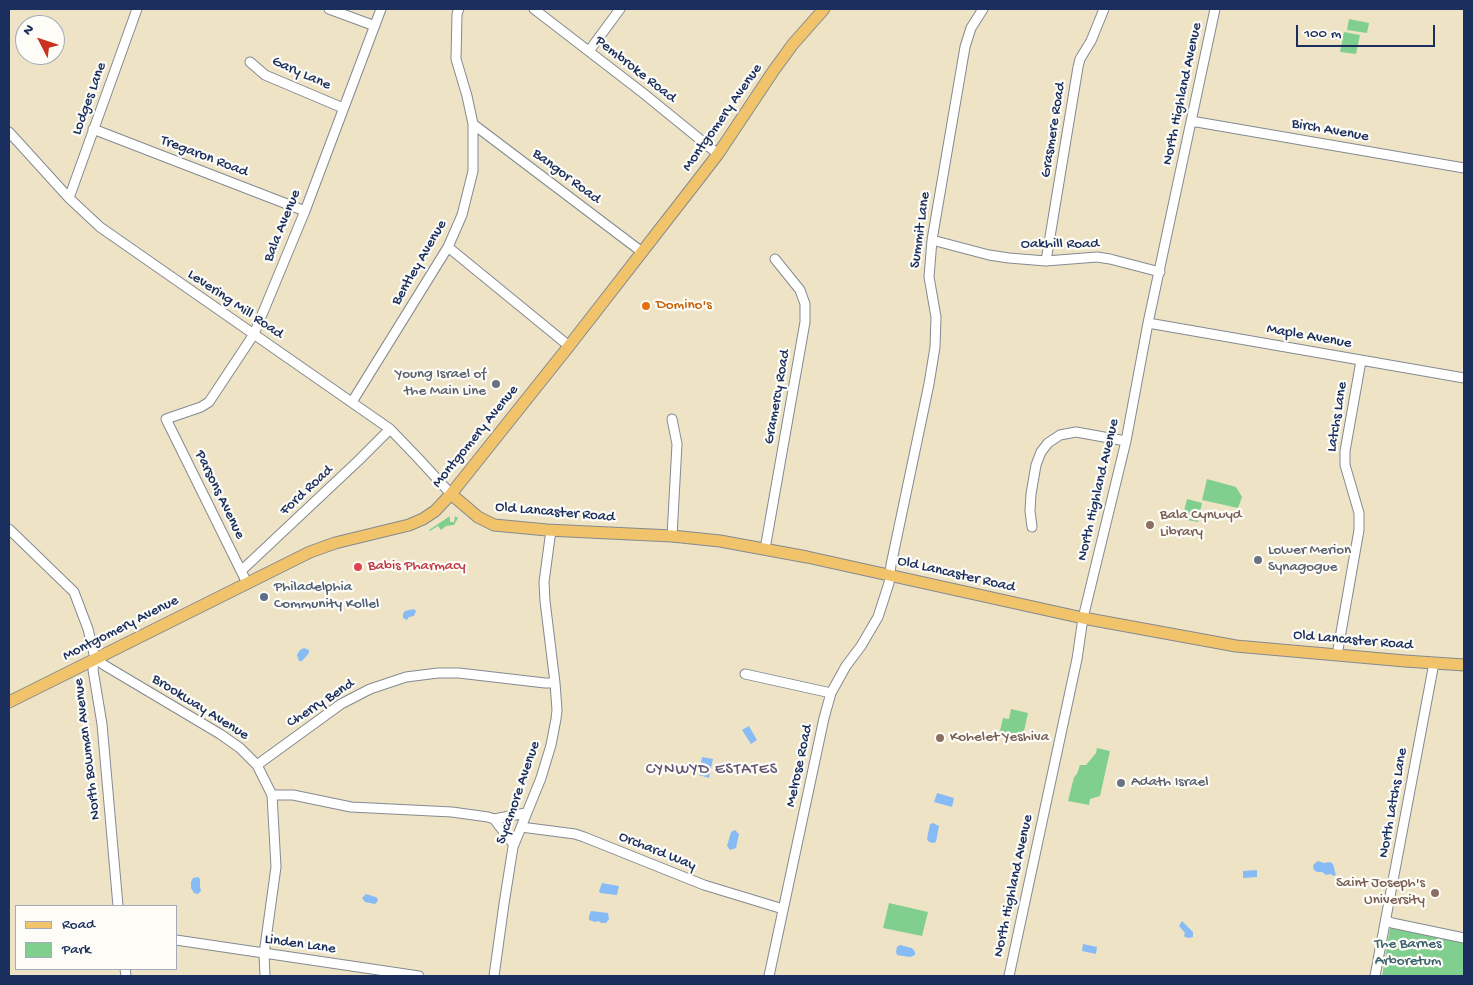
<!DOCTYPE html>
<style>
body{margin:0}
#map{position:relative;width:1473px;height:985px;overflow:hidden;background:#eee4c5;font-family:"Gochi Hand",sans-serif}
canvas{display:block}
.frame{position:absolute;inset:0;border:10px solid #1b2f5e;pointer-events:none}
.legend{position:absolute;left:15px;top:905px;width:162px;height:65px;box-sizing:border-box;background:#fdfcf7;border:1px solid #a3aaba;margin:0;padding:6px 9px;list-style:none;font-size:15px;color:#1b2f5e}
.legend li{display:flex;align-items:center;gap:10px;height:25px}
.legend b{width:25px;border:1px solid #a3aaba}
.north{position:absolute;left:15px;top:15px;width:50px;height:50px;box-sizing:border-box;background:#fdfcf7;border:1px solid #a3aaba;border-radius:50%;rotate:311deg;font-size:14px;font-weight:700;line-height:20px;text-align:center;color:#1b2f5e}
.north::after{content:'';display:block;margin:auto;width:18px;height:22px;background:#c8321e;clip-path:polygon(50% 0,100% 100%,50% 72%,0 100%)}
.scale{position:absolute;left:1296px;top:25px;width:139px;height:22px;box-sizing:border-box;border:2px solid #1b2f5e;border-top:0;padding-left:6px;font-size:15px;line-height:18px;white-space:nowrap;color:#1b2f5e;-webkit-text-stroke:4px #fdfcf7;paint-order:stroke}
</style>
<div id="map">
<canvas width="1473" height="985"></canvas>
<div class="frame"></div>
<ul class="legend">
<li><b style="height:6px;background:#f1c36a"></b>Road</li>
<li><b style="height:14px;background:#80cf8e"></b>Park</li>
</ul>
<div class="north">N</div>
<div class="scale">100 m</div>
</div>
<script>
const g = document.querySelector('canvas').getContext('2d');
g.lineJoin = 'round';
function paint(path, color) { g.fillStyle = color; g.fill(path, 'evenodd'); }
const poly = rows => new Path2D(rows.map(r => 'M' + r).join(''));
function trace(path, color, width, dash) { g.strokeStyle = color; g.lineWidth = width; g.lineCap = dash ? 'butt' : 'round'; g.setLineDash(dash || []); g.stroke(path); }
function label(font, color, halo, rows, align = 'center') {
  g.font = font + ' "Gochi Hand",sans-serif'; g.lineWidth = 4.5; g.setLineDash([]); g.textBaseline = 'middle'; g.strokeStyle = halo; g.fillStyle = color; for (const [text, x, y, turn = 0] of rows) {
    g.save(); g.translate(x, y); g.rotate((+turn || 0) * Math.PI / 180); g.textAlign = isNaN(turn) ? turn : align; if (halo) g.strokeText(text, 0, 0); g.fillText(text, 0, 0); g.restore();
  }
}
paint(poly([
 [1349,19,1369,23,1367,33,1347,30],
 [1344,32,1360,35,1356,54,1340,52],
 [1207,479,1236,487,1242,497,1238,508,1202,500],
 [1187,499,1202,503,1198,522,1182,519],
 [450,516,450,522,454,522,455,516,458,518,454,525,446,526,441,530,438,526,430,531,429,530],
 [1011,709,1028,713,1022,740,999,735,1003,718,1009,719],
 [1097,748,1110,751,1100,796,1090,799,1089,805,1068,801,1074,777,1077,774,1080,765,1086,765,1096,753],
 [889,903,928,912,922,936,883,928],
 [1390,928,1464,942,1464,976,1382,976]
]), '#80cf8e');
paint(poly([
 [414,609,416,611,414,616,409,617,407,620,403,618,403,614,405,611],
 [304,648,309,650,309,653,302,661,299,661,297,655,300,650],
 [749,726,757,740,751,744,742,730],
 [702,757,713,759,709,778,699,775],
 [937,793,954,798,952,807,934,802],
 [933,823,939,826,936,842,933,843,929,842,927,839,930,824],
 [735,830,739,834,736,848,730,850,727,846,731,832],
 [1318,861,1324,863,1330,862,1333,864,1336,875,1333,876,1331,874,1326,875,1322,872,1317,872,1314,870,1313,867,1314,864],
 [1257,870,1257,877,1243,878,1243,871],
 [198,877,200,879,200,887,201,891,198,894,194,893,191,888,191,882,193,878],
 [602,883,619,886,617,895,600,893,599,891],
 [366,894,376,897,378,899,377,902,375,904,365,902,362,898],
 [591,911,608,913,609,919,606,923,601,923,599,921,595,922,589,920,589,916],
 [1182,921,1193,932,1193,937,1189,938,1185,937,1184,936,1185,933,1179,926],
 [1083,944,1097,947,1096,954,1082,951],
 [900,945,912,948,915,952,915,955,910,957,897,955,896,952,897,947]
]), '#87bbf5');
const minor = poly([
 [329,9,375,26],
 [534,9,643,93,718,154],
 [589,51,620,9],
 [250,62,265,75,343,108],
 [1191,121,1464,168],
 [473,124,642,252],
 [93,129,305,211],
 [9,132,69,198,100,227,390,429,417,457,451,494],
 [69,198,137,9],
 [932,240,989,255,1009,258,1046,261,1097,257,1110,259,1160,272],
 [448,247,569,346],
 [1046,261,1078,67,1080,59,1091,41,1104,9],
 [1148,323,1464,378],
 [352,402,448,247,462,215,473,171,473,124,467,96,456,59,457,14,459,9],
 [672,419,677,444,672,536],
 [1032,527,1030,511,1031,494,1036,465,1041,452,1048,443,1060,435,1076,432,1126,441],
 [9,529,74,592,88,629,95,658,93,670,102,724,118,906],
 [765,549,805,322,805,304,800,290,775,259],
 [241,571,358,461,390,429],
 [247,583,166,419,201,407,209,402,254,334,305,211,381,9],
 [1337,655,1359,530,1359,513,1345,465,1345,451,1361,361],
 [95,658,104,665,220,734,240,748,257,765,272,795,276,867,264,954,265,976],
 [745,674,831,693],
 [257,765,341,704,370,689,406,677,438,673,459,673,545,683,555,683],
 [272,795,293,795,351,807,452,812,488,817,494,819,526,813],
 [494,819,514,845],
 [521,827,575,834,584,837,704,885,783,909],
 [1387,921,1392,923,1464,938],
 [176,940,419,976],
 [125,969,126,976],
 [494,976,504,904,513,847,541,778,551,745,556,719,557,710,555,683,545,601,544,582,551,530],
 [769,976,824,718,831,693,846,666,861,646,878,617,889,583,891,565,929,384,935,347,936,317,929,277,932,240,965,47,971,28,983,9],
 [1009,976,1077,659,1083,618,1126,441,1148,323,1215,9],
 [1375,976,1434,663]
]);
const major = poly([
 [451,494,478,517,494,525,547,530,672,536,720,541,807,557,1083,618,1236,646,1405,661,1464,665],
 [9,702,310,552,335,543,409,525,423,519,435,511,451,494,569,346,698,180,718,154,774,70,793,44,824,9]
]);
trace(minor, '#848a92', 11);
trace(major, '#848a92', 13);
trace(minor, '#fff', 9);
trace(major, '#f1c36a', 11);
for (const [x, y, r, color] of [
 [646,306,5,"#e8710a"],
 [496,384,5,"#6b7280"],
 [1150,525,5,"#8d6e63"],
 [1258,560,5,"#6b7280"],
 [358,567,5,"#e0444e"],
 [264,597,5,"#5c6f8a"],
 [940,738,5,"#8d6e63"],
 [1121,783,5,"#6b7280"],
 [1435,893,5,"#8d6e63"]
]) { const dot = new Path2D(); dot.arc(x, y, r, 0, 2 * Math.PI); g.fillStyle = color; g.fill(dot); trace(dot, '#fdfcf7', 2); }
label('15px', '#1b2f5e', '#fdfcf7', [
 ["Pembroke Road",635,70,38],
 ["Gary Lane",301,74,24],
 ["North Highland Avenue",1183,94,-78],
 ["Lodges Lane",90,99,-70],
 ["Montgomery Avenue",723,118,-55],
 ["Grasmere Road",1054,130,-81],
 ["Birch Avenue",1330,131,10],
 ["Tregaron Road",204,157,21],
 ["Bangor Road",566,177,37],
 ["Bala Avenue",283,226,-68],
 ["Summit Lane",921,230,-82],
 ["Oakhill Road",1060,245],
 ["Bentley Avenue",420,263,-60],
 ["Levering Mill Road",235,305,34],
 ["Maple Avenue",1309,337,10],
 ["Gramercy Road",778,397,-80],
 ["Latchs Lane",1338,417,-81],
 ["Montgomery Avenue",476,437,-51],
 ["North Highland Avenue",1099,490,-77],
 ["Ford Road",307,491,-43],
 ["Parsons Avenue",219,495,64],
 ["Old Lancaster Road",555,513,5],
 ["Old Lancaster Road",956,575,13],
 ["Montgomery Avenue",121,629,-27],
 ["Old Lancaster Road",1353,641,5],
 ["Cherry Bend",321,704,-33],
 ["Brookway Avenue",200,708,32],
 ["North Bowman Avenue",88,749,-97],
 ["Melrose Road",800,766,-78],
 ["Sycamore Avenue",519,793,-71],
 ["North Latchs Lane",1394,803,-80],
 ["Orchard Way",657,852,22],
 ["North Highland Avenue",1014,886,-78],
 ["Linden Lane",300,945,8]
]);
label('15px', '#c56008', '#fdfcf7', [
 ["Domino's",656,306]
], 'left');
label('15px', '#5b616d', '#fdfcf7', [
 ["Young Israel of",486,375,"right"],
 ["the Main Line",486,392,"right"],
 ["Lower Merion",1268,551],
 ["Synagogue",1268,568],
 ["Adath Israel",1131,783]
], 'left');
label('15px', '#785e54', '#fdfcf7', [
 ["Bala Cynwyd",1160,516],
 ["Library",1160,533],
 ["Kohelet Yeshiva",950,738],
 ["Saint Joseph's",1425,884,"right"],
 ["University",1425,901,"right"]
], 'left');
label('15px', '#be3a42', '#fdfcf7', [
 ["Babis Pharmacy",368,567]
], 'left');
label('15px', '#4e5e75', '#fdfcf7', [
 ["Philadelphia",274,588],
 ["Community Kollel",274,605]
], 'left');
label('15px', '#395f6c', '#fdfcf7', [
 ["The Barnes",1408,945],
 ["Arboretum",1408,962]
]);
g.letterSpacing = '1px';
label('16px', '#635774', '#fdfcf7', [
 ["CYNWYD ESTATES",712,771]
]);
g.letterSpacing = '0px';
</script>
